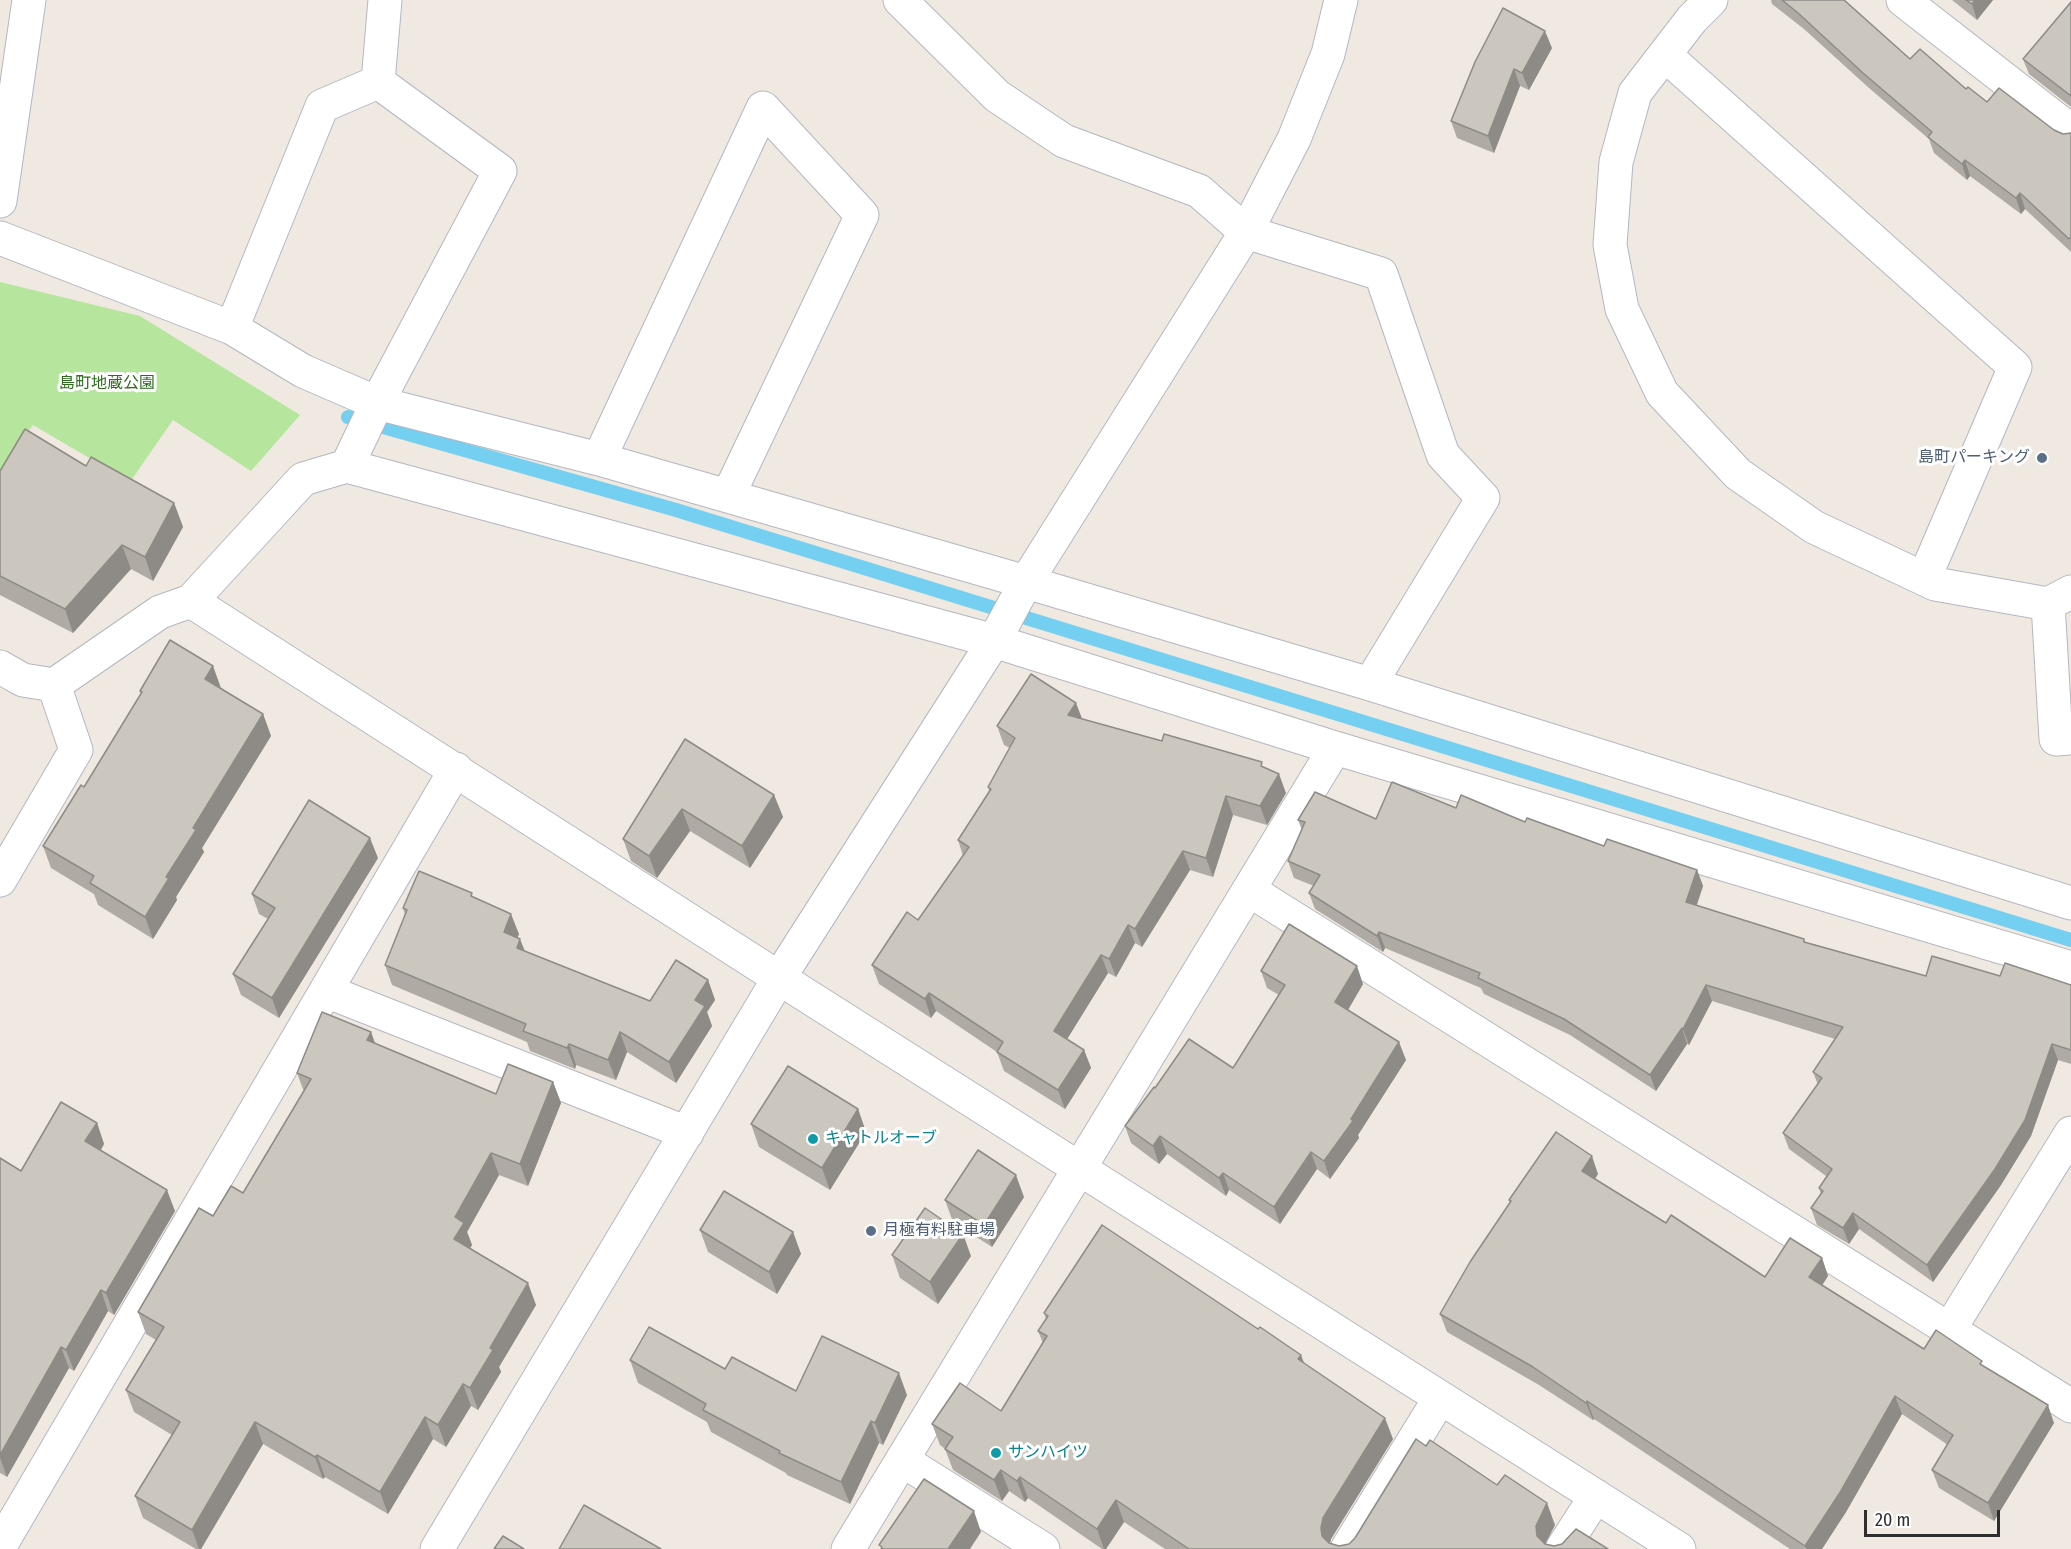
<!DOCTYPE html>
<meta charset="utf-8">
<style>
body{margin:0}
#map{position:relative;width:2071px;height:1549px;overflow:hidden;background:#efe9e1;font-family:"Fira Sans Condensed",sans-serif}
canvas{display:block}
.scale{position:absolute;left:1864px;top:1510px;width:136px;height:27px;box-sizing:border-box;border:3px solid #2e2e2e;border-top:0;padding-left:8px;font-size:18px;line-height:21px;white-space:nowrap;color:#2e2e2e;-webkit-text-stroke:4px #fff;paint-order:stroke}
</style>
<div id="map">
<canvas width="2071" height="1549"></canvas>
<div class="scale">20 m</div>
</div>
<script>
const g = document.querySelector('canvas').getContext('2d');
g.lineJoin = 'round';
function paint(path, color) { g.fillStyle = color; g.fill(path, 'evenodd'); }
const poly = rows => new Path2D(rows.map(r => 'M' + r).join(''));
function trace(path, color, width, dash) { g.strokeStyle = color; g.lineWidth = width; g.lineCap = dash ? 'butt' : 'round'; g.setLineDash(dash || []); g.stroke(path); }
function label(font, color, halo, rows, align = 'center') {
  g.font = font + ' "Fira Sans Condensed","Noto Sans JP",sans-serif'; g.lineWidth = 6; g.setLineDash([]); g.textBaseline = 'middle'; g.strokeStyle = halo; g.fillStyle = color; for (const [text, x, y, turn = 0] of rows) {
    g.save(); g.translate(x, y); g.rotate((+turn || 0) * Math.PI / 180); g.textAlign = isNaN(turn) ? turn : align; if (halo) g.strokeText(text, 0, 0); g.fillText(text, 0, 0); g.restore();
  }
}
paint(poly([
 [0,282,140,316,300,415,251,471,173,420,130,482,33,425,0,470]
]), '#b6e59e');
trace(poly([
 [348,417,676,510,2071,940]
]), '#75cff0', 14);
const minor = poly([
 [900,0,997,96,1064,141,1199,191,1246,232,1381,274,1443,455,1483,498,1370,684],
 [1711,0,1692,19,1635,93,1616,162,1610,245,1622,309,1662,393,1738,474,1814,527,1935,584,2048,604,2071,592],
 [1903,0,2071,131],
 [1665,55,2015,367,1924,579],
 [0,201,29,0],
 [0,238,232,328,303,371,377,403,599,459,1026,582,1370,684,2071,903],
 [232,328,322,106,378,82],
 [599,459,763,108,862,215,728,496],
 [347,466,994,641,1335,748,2071,968],
 [191,601,779,978,1679,1549],
 [2048,604,2056,739,2071,738],
 [0,667,23,680,54,685,160,612,191,601,303,479,347,466,377,403,500,171,378,82,385,0],
 [0,880,76,750,54,685],
 [1249,890,2071,1406],
 [326,991,687,1133],
 [1949,1330,2071,1133],
 [902,1460,1043,1549],
 [0,1546,456,769],
 [437,1549,779,978,994,641,1026,582,1246,232,1294,139,1328,54,1341,0],
 [848,1549,1335,748],
 [1347,1549,1440,1398],
 [1562,1549,1596,1496]
]);
trace(minor, '#b4b7c1', 35);
trace(minor, '#fff', 33);
paint(poly([
 [1771,0,1844,0,1910,59,1966,89,1987,102,2063,134,2071,133,2071,252,2025,209,2021,214,1970,176,1967,180,1934,153,1929,139,1869,88,1804,29,1772,4],
 [1952,0,1993,0,1977,20],
 [2071,2,2071,107,2029,74,2023,59],
 [1552,48,1529,90,1520,86,1494,153,1457,138,1451,121,1475,62],
 [86,466,174,503,183,527,153,581,131,569,73,633,0,595,0,471],
 [221,688,263,714,271,736,202,848,204,852,176,897,177,900,153,939,98,905,94,894,51,868,43,846,84,787,141,694,140,691],
 [1082,719,1162,741,1264,768,1286,793,1267,825,1233,815,1213,877,1190,870,1142,947,1135,943,1116,977,1108,973,1067,1039,1084,1050,1091,1068,1065,1109,1004,1071,997,1052,936,1011,931,1018,879,984,872,965,918,920,963,856,958,840,989,791,988,787,1010,748,1004,745,997,726],
 [685,739,774,795,783,817,750,868,690,831,657,878,631,861,623,839],
 [1456,808,1525,822,1604,846,1697,870,1703,886,1697,905,1806,942,1926,976,2000,976,2071,985,2071,1064,2058,1060,2031,1136,2001,1185,1933,1282,1859,1229,1849,1244,1817,1225,1811,1208,1821,1194,1819,1188,1826,1176,1789,1149,1783,1133,1818,1085,1813,1072,1835,1039,1712,1001,1689,1045,1687,1044,1656,1091,1570,1035,1484,994,1481,988,1385,948,1383,952,1315,909,1309,893,1314,886,1294,878,1288,861,1302,830,1298,820,1376,819],
 [378,858,279,1018,241,995,233,974,268,919,259,914,252,894],
 [474,898,519,934,517,938,524,951,650,1001,708,980,715,1000,707,1012,712,1026,676,1083,627,1052,616,1080,576,1065,575,1069,530,1051,527,1042,392,985,385,965,405,915,403,908],
 [1261,971,1363,984,1348,1010,1406,1060,1358,1135,1359,1138,1330,1179,1317,1169,1280,1224,1229,1190,1226,1196,1167,1154,1159,1164,1131,1143,1125,1126,1155,1088,1233,1068,1279,995,1267,988],
 [371,1032,375,1044,496,1094,553,1082,561,1103,528,1186,499,1175,467,1232,472,1245,470,1248,536,1305,499,1367,501,1372,478,1410,471,1406,446,1447,433,1439,388,1514,325,1477,323,1479,263,1444,201,1549,196,1549,143,1518,135,1496,172,1435,134,1412,126,1390,156,1340,146,1334,138,1312,213,1216,243,1193,304,1092,297,1073],
 [858,1109,866,1132,830,1190,759,1147,751,1124],
 [97,1123,104,1144,101,1150,175,1211,114,1315,108,1311,74,1371,69,1368,7,1477,0,1473,0,1158,21,1171],
 [1598,1174,1595,1179,1666,1223,1765,1277,1822,1258,1828,1276,1822,1285,1924,1349,1984,1367,2054,1423,1994,1521,1939,1488,1932,1470,1948,1445,1902,1414,1846,1512,1822,1549,1790,1549,1594,1419,1593,1420,1539,1385,1447,1332,1440,1314,1510,1202,1509,1200],
 [1024,1197,992,1247,953,1222,945,1200],
 [700,1230,793,1232,801,1254,777,1294,708,1252],
 [892,1255,971,1256,938,1304,900,1278],
 [1044,1313,1304,1363,1393,1439,1331,1539,1330,1543,1339,1546,1349,1544,1355,1538,1426,1446,1555,1525,1545,1544,1554,1546,1608,1549,1165,1549,1124,1522,1106,1549,1102,1549,1028,1498,1025,1502,1009,1491,1002,1501,953,1470,945,1449,940,1445,932,1424,1001,1411,1043,1343,1038,1331,1046,1319],
 [630,1360,725,1369,796,1391,907,1395,883,1445,879,1443,850,1504,787,1475,786,1473,711,1432,707,1422,638,1383]
]), '#afaba4');
paint(poly([
 [1975,0,1993,0,1977,20,1972,4],
 [1545,31,1552,48,1529,90,1522,73],
 [1514,69,1520,86,1494,153,1488,136],
 [1965,160,1970,176,1967,180,1962,164],
 [2020,193,2025,209,2021,214,2016,198],
 [174,503,183,527,153,581,145,557],
 [122,545,131,569,73,633,65,609],
 [213,666,221,688,205,679],
 [1076,703,1083,721,1068,715],
 [263,714,271,736,202,848,204,852,176,897,177,900,153,939,145,917,193,828],
 [1279,774,1286,793,1267,825,1260,806],
 [774,795,783,817,750,868,742,846],
 [1226,796,1233,815,1213,877,1206,858],
 [682,809,690,831,657,878,649,856],
 [370,838,378,858,279,1018,272,998],
 [1183,851,1190,870,1142,947,1135,929],
 [1697,870,1703,886,1692,918,1686,902],
 [511,914,519,934,511,952,504,932],
 [1128,925,1135,943,1116,977,1109,959],
 [1379,932,1385,948,1383,952,1377,936],
 [520,939,528,959,517,948],
 [1101,955,1108,973,1061,1049,1054,1031],
 [1357,966,1363,984,1342,1020,1335,1002],
 [708,980,715,1000,707,1012,712,1026,676,1083,669,1062,695,1000],
 [1706,985,1712,1001,1689,1045,1683,1029],
 [929,993,936,1011,931,1018,925,999],
 [1682,1028,1687,1044,1656,1091,1650,1075],
 [371,1032,379,1054,367,1040],
 [620,1032,627,1052,616,1080,608,1060],
 [1399,1042,1406,1060,1358,1135,1359,1138,1330,1179,1324,1161],
 [569,1044,576,1065,575,1069,567,1048],
 [2052,1044,2058,1060,2031,1136,2001,1185,1933,1282,1927,1265],
 [1084,1050,1091,1068,1065,1109,1058,1090],
 [553,1082,561,1103,528,1186,520,1164],
 [858,1109,866,1132,830,1190,822,1168],
 [97,1123,104,1144,93,1163,85,1141],
 [1160,1136,1167,1154,1159,1164,1153,1146],
 [1311,1152,1317,1169,1280,1224,1274,1207],
 [491,1153,499,1175,467,1232,472,1245,462,1261,454,1239,455,1217],
 [1592,1156,1598,1174,1588,1189,1582,1171],
 [1223,1173,1229,1190,1226,1196,1219,1178],
 [1016,1175,1024,1197,992,1247,984,1225],
 [167,1190,175,1211,114,1315,106,1293],
 [1853,1213,1859,1229,1849,1244,1843,1228],
 [793,1232,801,1254,777,1294,769,1272],
 [963,1234,971,1256,938,1304,930,1282],
 [1822,1258,1828,1276,1816,1295,1809,1277],
 [528,1283,536,1305,499,1367,501,1372,478,1410,470,1388,490,1348],
 [101,1290,108,1311,74,1371,66,1350],
 [61,1347,69,1368,7,1477,0,1458,0,1455],
 [1301,1355,1309,1376,1298,1359],
 [899,1373,907,1395,883,1445,875,1423],
 [463,1384,471,1406,446,1447,438,1425],
 [1895,1396,1902,1414,1846,1512,1822,1549,1807,1549,1805,1546],
 [1587,1401,1594,1419,1593,1420,1586,1403],
 [2048,1405,2054,1423,1994,1521,1988,1503],
 [425,1417,433,1439,388,1514,380,1492],
 [1385,1418,1393,1439,1331,1539,1328,1549,1322,1536,1321,1528,1323,1518],
 [871,1421,879,1443,850,1504,841,1482],
 [255,1422,263,1444,201,1549,199,1549,192,1530],
 [317,1455,325,1477,323,1479,315,1457],
 [1001,1470,1009,1491,1002,1501,994,1480],
 [1020,1477,1028,1498,1025,1502,1017,1481],
 [1116,1500,1124,1522,1106,1549,1104,1549,1097,1529],
 [1547,1503,1555,1525,1543,1548,1537,1536,1536,1526],
 [974,1511,981,1532,970,1549,948,1549]
]), '#8e8b86');
const building = poly([
 [1782,0,1844,0,1910,59,1920,49,1966,89,1968,87,1987,102,1999,88,2054,130,2063,134,2071,133,2071,237,2069,239,2020,193,2016,198,1965,160,1962,164,1928,137,1932,132,1863,73,1798,13,1782,0],
 [1966,0,1975,0,1972,4,1966,0],
 [2071,2,2071,96,2023,59,2071,2],
 [1503,8,1545,31,1522,73,1514,69,1488,136,1451,121,1475,62,1503,8],
 [25,429,86,466,91,457,174,503,145,557,122,545,65,609,0,576,0,471,25,429],
 [170,640,213,666,205,679,263,714,193,828,196,830,166,877,169,878,145,917,90,883,94,876,43,846,81,785,84,787,142,692,140,691,170,640],
 [1031,674,1076,703,1068,715,1162,741,1164,734,1262,762,1261,766,1279,774,1260,806,1226,796,1206,858,1183,851,1135,929,1128,925,1109,959,1101,955,1054,1031,1084,1050,1058,1090,997,1052,1003,1042,929,993,925,999,872,965,907,912,918,920,969,847,958,840,991,789,988,787,1015,738,997,726,1031,674],
 [685,739,774,795,742,846,682,809,649,856,623,839,685,739],
 [1392,782,1456,808,1461,795,1525,822,1527,818,1604,846,1607,839,1697,870,1686,902,1804,939,1804,942,1926,976,1932,956,2000,976,2005,963,2071,985,2071,1050,2052,1044,2025,1120,1995,1169,1927,1265,1853,1213,1843,1228,1811,1208,1823,1191,1819,1188,1832,1169,1783,1133,1822,1078,1813,1072,1843,1027,1706,985,1683,1029,1682,1028,1650,1075,1564,1019,1478,978,1480,973,1379,932,1377,936,1309,893,1320,875,1288,861,1305,822,1298,820,1315,792,1376,819,1392,782],
 [309,800,370,838,272,998,233,974,275,908,252,894,309,800],
 [419,871,472,893,471,896,511,914,504,932,520,939,517,948,650,1001,676,960,708,980,695,1000,705,1006,669,1062,620,1032,608,1060,569,1044,567,1048,523,1031,526,1024,385,965,407,910,403,908,419,871],
 [1289,924,1357,966,1335,1002,1399,1042,1351,1119,1353,1121,1324,1161,1311,1152,1274,1207,1223,1173,1219,1178,1160,1136,1153,1146,1125,1126,1154,1087,1155,1088,1189,1039,1233,1068,1285,985,1261,971,1289,924],
 [322,1012,371,1032,367,1040,496,1094,508,1064,553,1082,520,1164,491,1153,455,1217,464,1223,454,1239,528,1283,490,1348,493,1350,470,1388,463,1384,438,1425,425,1417,380,1492,317,1455,315,1457,255,1422,192,1530,135,1496,180,1422,126,1390,164,1327,138,1312,199,1208,213,1216,231,1186,243,1193,311,1079,297,1073,322,1012],
 [788,1066,858,1109,822,1168,751,1124,788,1066],
 [61,1102,97,1123,85,1141,167,1190,106,1293,101,1290,66,1350,61,1347,0,1455,0,1158,21,1171,61,1102],
 [1556,1132,1592,1156,1582,1171,1666,1223,1671,1215,1765,1277,1790,1238,1822,1258,1809,1277,1924,1349,1936,1330,1982,1361,1980,1364,2048,1405,1988,1503,1932,1470,1953,1435,1895,1396,1839,1494,1805,1546,1587,1401,1586,1403,1533,1367,1440,1314,1470,1262,1511,1201,1509,1200,1556,1132],
 [978,1150,1016,1175,984,1225,945,1200,978,1150],
 [724,1191,793,1232,769,1272,700,1230,724,1191],
 [925,1208,963,1234,930,1282,892,1255,925,1208],
 [1102,1225,1258,1329,1260,1327,1301,1355,1298,1359,1385,1418,1323,1518,1321,1528,1322,1536,1329,1543,1339,1546,1349,1544,1355,1538,1416,1439,1426,1446,1430,1440,1497,1485,1505,1475,1547,1503,1536,1526,1537,1536,1545,1544,1554,1546,1562,1544,1576,1529,1608,1549,1189,1549,1116,1500,1097,1529,1020,1477,1017,1481,1001,1470,994,1480,945,1449,953,1437,932,1424,960,1383,1001,1411,1047,1336,1038,1331,1048,1316,1044,1313,1102,1225],
 [649,1327,725,1369,732,1357,796,1391,822,1336,899,1373,875,1423,871,1421,841,1482,779,1453,780,1451,703,1410,706,1404,630,1360,649,1327],
 [924,1479,974,1511,948,1549,881,1549,882,1547,879,1545,924,1479],
 [584,1505,661,1549,559,1549,584,1505],
 [503,1536,524,1549,494,1549,503,1536]
]);
paint(building, '#cbc7bf');
trace(building, '#8e8b86', 1.5);
for (const [x, y, r, color] of [
 [2042,458,6,"#5c6f8a"],
 [813,1139,6,"#0f9aa8"],
 [871,1231,6,"#5c6f8a"],
 [996,1453,6,"#0f9aa8"]
]) { const dot = new Path2D(); dot.arc(x, y, r, 0, 2 * Math.PI); g.fillStyle = color; g.fill(dot); trace(dot, '#fff', 2); }
label('16px', '#2c6e1b', '#fff', [
 ["島町地蔵公園",107,384]
]);
label('16px', '#4e5e75', '#fff', [
 ["島町パーキング",2030,458],
 ["月極有料駐車場",883,1231,"left"]
], 'right');
label('16px', '#0d838f', '#fff', [
 ["キャトルオーブ",825,1139],
 ["サンハイツ",1008,1453]
], 'left');
</script>
